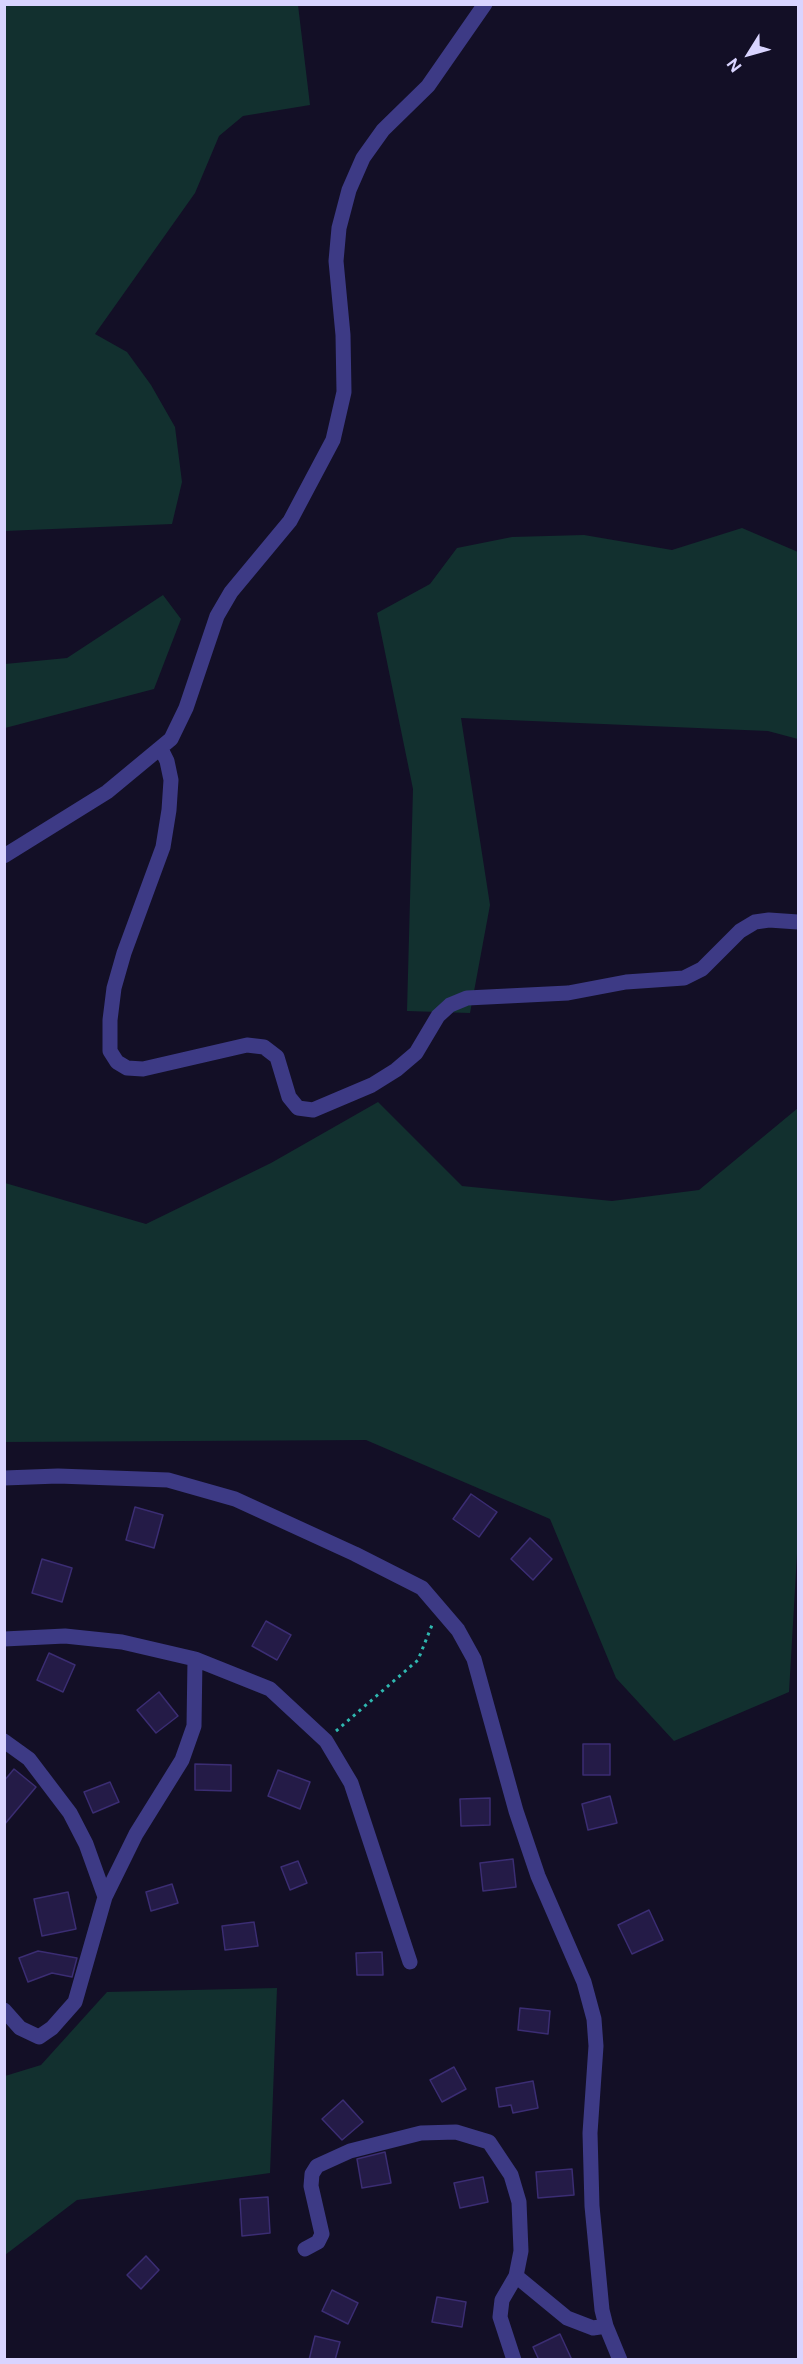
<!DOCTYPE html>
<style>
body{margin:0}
#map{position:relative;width:803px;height:2364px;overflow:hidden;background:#130f26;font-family:"Public Sans",sans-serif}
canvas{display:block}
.frame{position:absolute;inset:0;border:6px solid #d9d4ff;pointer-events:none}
.north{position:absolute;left:719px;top:24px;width:60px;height:60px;-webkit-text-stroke:4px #130f26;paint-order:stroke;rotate:233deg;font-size:16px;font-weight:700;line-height:24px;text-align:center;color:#d9d4ff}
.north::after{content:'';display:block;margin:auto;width:21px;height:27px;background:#d9d4ff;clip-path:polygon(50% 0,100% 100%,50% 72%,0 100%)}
</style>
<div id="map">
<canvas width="803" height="2364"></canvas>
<div class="frame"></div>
<div class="north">N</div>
</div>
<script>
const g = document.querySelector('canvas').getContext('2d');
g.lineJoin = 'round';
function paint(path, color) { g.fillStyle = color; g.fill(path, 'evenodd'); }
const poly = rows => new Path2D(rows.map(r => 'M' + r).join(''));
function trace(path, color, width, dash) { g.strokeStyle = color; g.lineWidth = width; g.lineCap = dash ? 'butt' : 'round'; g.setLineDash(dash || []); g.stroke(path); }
paint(poly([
 [4,5,298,5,310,105,243,116,219,136,195,193,95,334,127,352,151,385,175,427,182,482,172,524,5,531],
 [742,528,798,552,798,739,768,731,461,718,490,905,470,1013,407,1011,413,789,377,613,430,584,457,548,512,537,584,535,672,550],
 [163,595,181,619,154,689,5,728,5,664,67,658],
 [378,1102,462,1186,612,1201,699,1190,798,1108,798,1537,789,1692,674,1741,616,1678,550,1519,366,1440,5,1442,5,1183,146,1224,271,1163],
 [277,1988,270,2173,77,2200,5,2255,5,2076,41,2065,107,1992]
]), '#12302f');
const building = poly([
 [471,1494,497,1512,479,1537,453,1519,471,1494],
 [135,1507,163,1515,154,1548,126,1540,135,1507],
 [530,1538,552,1559,533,1580,511,1559,530,1538],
 [42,1559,72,1568,62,1602,32,1593,42,1559],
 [266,1621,291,1635,277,1660,252,1646,266,1621],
 [49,1653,75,1665,63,1692,37,1680,49,1653],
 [159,1692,178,1716,156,1733,137,1710,159,1692],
 [583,1744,610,1744,610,1775,583,1775,583,1744],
 [195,1764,231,1765,231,1791,195,1790,195,1764],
 [14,1769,36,1787,4,1825,4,1781,14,1769],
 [278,1770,310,1782,300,1809,268,1796,278,1770],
 [110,1782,119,1802,93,1813,84,1792,110,1782],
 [610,1796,617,1823,588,1830,582,1804,610,1796],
 [490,1798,490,1825,461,1826,460,1799,490,1798],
 [513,1859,516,1887,483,1891,480,1863,513,1859],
 [298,1861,307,1883,290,1890,281,1867,298,1861],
 [172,1884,178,1903,151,1911,146,1892,172,1884],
 [68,1892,76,1929,42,1936,34,1899,68,1892],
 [649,1910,663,1940,632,1954,618,1925,649,1910],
 [254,1922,258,1946,225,1950,222,1926,254,1922],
 [38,1951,77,1958,72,1977,52,1973,28,1982,19,1958,38,1951],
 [382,1952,383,1975,357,1975,356,1953,382,1952],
 [520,2008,550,2011,548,2034,518,2030,520,2008],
 [454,2067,466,2089,442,2102,430,2080,454,2067],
 [533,2081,538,2108,513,2113,511,2105,499,2107,496,2088,533,2081],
 [343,2100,363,2122,342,2140,322,2119,343,2100],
 [385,2152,391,2183,362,2188,357,2159,385,2152],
 [572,2169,574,2195,538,2198,536,2172,572,2169],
 [483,2177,488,2202,460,2208,454,2183,483,2177],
 [268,2197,270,2233,242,2236,240,2199,268,2197],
 [146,2256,159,2270,141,2289,127,2275,146,2256],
 [332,2290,358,2303,348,2324,322,2311,332,2290],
 [437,2297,466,2302,462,2327,432,2322,437,2297],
 [560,2334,572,2360,539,2360,533,2347,560,2334],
 [315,2336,340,2342,335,2360,309,2360,315,2336]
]);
paint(building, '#241b47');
trace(building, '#3b2d73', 1.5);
trace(poly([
 [336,1731,418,1660,432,1625]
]), '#2fb8b0', 3, [3, 4.5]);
trace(poly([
 [161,749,167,761,171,780,169,810,163,847,124,953,114,988,110,1020,110,1051,117,1062,127,1068,143,1069,247,1045,264,1047,277,1057,289,1097,298,1108,313,1110,372,1085,396,1070,416,1053,438,1016,450,1005,467,998,568,993,626,982,684,978,702,969,740,931,755,922,769,920,798,922],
 [4,856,107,792,171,739,186,708,217,616,231,592,290,521,333,440,344,392,343,335,336,261,339,228,349,190,363,158,383,130,428,86,485,4],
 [4,1478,58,1476,168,1480,235,1499,355,1554,422,1588,458,1630,474,1659,516,1811,538,1876,584,1982,594,2019,596,2046,590,2133,592,2206,602,2310,606,2326,620,2360],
 [4,1639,65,1636,122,1642,195,1659,270,1689,326,1741,351,1783,410,1962],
 [4,1741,29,1759,70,1813,86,1844,105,1897],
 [4,2010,20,2028,39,2037,52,2028,75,2002,105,1897,136,1834,182,1760,194,1726,195,1659],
 [305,2249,318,2242,322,2234,311,2186,312,2174,317,2166,350,2151,421,2133,456,2132,489,2142,511,2175,519,2202,521,2251,516,2276,502,2300,500,2317,514,2360],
 [516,2276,567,2318,593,2328,606,2326]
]), '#3d3a85', 15);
</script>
